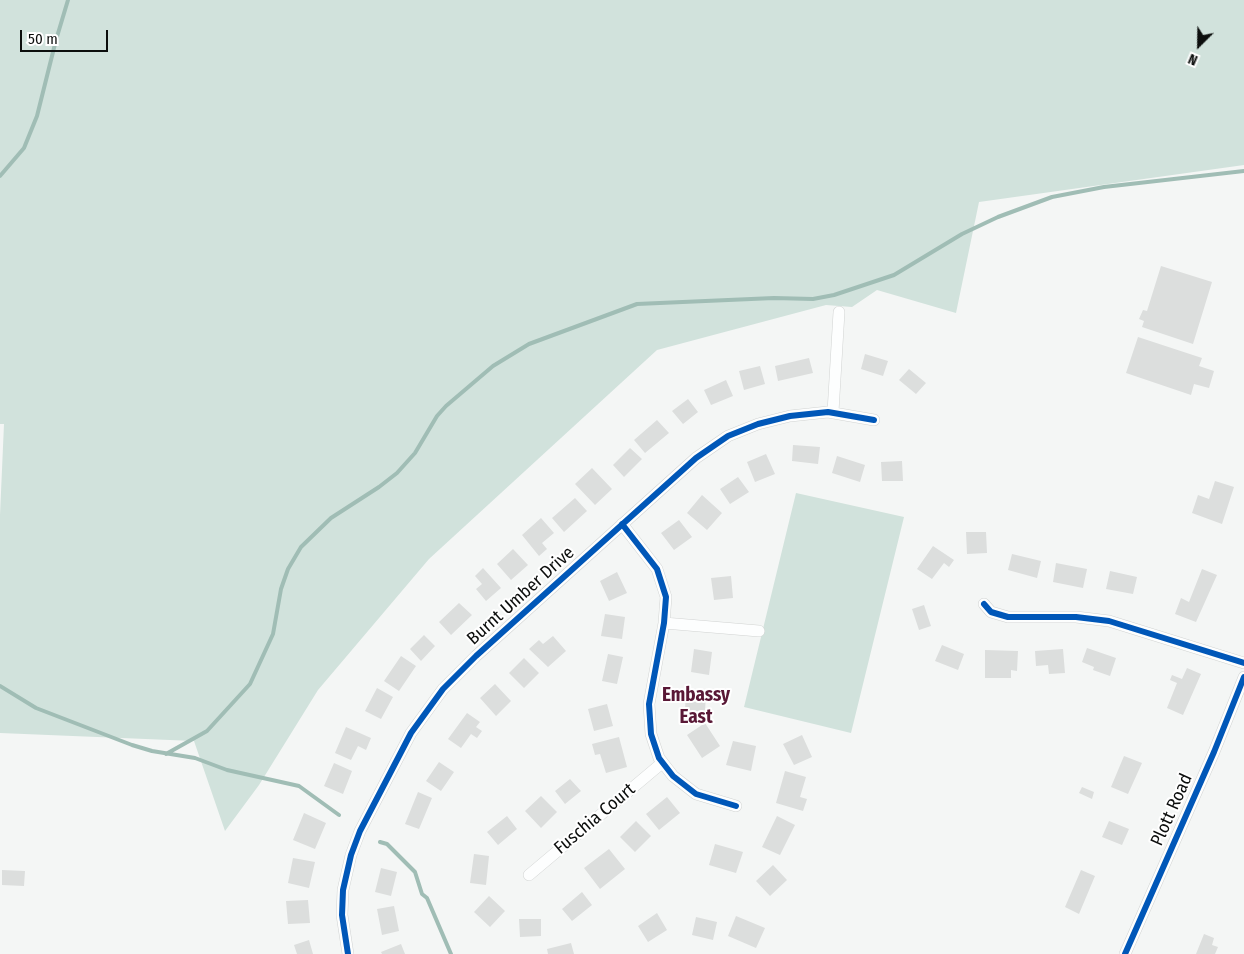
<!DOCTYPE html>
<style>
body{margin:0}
#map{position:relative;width:1244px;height:954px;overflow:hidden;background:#f4f6f5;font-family:"Fira Sans Condensed",sans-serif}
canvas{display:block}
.north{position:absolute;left:1174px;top:20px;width:50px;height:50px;-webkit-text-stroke:4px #fff;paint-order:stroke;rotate:203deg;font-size:14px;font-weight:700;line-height:20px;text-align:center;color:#0c0e0d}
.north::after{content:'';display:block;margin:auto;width:18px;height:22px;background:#0c0e0d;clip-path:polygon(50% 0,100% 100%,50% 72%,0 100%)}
.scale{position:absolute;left:20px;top:30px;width:88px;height:22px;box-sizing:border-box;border:2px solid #0c0e0d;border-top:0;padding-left:6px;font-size:15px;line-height:18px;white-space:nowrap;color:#0c0e0d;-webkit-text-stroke:4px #fff;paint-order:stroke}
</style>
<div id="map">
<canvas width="1244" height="954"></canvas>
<div class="north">N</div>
<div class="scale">50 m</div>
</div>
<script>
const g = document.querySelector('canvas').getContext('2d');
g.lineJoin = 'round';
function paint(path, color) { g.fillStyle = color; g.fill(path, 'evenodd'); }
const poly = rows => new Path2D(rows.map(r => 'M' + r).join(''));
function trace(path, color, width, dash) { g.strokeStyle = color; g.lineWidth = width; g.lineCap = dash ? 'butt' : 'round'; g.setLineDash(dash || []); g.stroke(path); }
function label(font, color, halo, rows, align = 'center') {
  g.font = font + ' "Fira Sans Condensed",sans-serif'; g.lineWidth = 4; g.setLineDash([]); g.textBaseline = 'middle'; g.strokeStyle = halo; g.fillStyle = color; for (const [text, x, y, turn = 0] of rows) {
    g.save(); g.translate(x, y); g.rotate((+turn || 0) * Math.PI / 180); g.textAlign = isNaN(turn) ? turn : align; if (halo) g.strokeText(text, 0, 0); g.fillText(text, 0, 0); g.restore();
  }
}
paint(poly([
 [0,0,1244,0,1244,165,979,202,956,313,877,290,852,307,826,305,657,350,429,559,318,690,259,785,225,831,194,741,0,733,0,515,4,424,0,424],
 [796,493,904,517,851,733,744,707]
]), '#d1e2dc');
trace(poly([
 [0,176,24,148,37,116,56,40,68,0],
 [0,686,36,708,132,745,152,751,195,758,227,770,299,786,339,815],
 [166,754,207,731,250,684,273,634,281,589,288,569,301,547,331,518,379,487,397,473,415,453,437,416,446,406,493,366,529,344,637,304,774,298,813,299,834,295,894,275,962,234,998,217,1052,197,1104,187,1244,171],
 [380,842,387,844,415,872,422,894,427,898,451,954]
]), '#a0bdb5', 4);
paint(poly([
 [1161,266,1212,282,1193,344,1142,327,1144,321,1139,319,1143,310,1147,311],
 [1138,337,1202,358,1199,366,1214,371,1209,388,1194,384,1191,395,1126,373],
 [865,354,888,361,883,376,861,369],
 [809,358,813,373,778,381,775,366],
 [760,366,765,384,744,390,739,371],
 [909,369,926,383,916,394,899,380],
 [726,380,733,396,711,405,704,390],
 [688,399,698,412,683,424,672,411],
 [657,420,669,433,645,453,634,440],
 [793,445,820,447,818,464,792,461],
 [630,448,642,459,624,477,613,465],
 [766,454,775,474,755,482,747,462],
 [837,456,865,465,860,482,832,473],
 [902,461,903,481,882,481,881,462],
 [592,468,612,489,595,505,575,484],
 [738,477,749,492,730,504,720,489],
 [1215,481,1234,487,1222,524,1192,513,1198,495,1209,499],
 [702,495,722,513,707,530,687,513],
 [575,498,587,511,564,532,552,518],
 [541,518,554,533,542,543,547,549,539,556,522,535],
 [679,520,692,537,674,550,661,533],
 [966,532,986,532,987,553,967,554],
 [933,546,954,560,949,567,944,563,932,579,917,569],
 [513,549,528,565,511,580,497,564],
 [1012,554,1041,561,1037,578,1008,570],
 [1056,563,1087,569,1083,588,1053,582],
 [483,568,501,588,486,601,476,589,482,584,475,576],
 [1202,569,1217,575,1196,622,1175,614,1181,598,1189,602],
 [1110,571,1137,577,1133,594,1106,589],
 [617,572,627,593,609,601,600,581],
 [731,576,733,598,714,600,711,578],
 [459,603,472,615,451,635,439,622],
 [924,605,931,626,919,630,912,609],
 [605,614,625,617,622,639,601,636],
 [424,635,435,646,421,661,410,649],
 [553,636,566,651,548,667,529,649,539,640,543,644],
 [942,645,964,654,958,670,935,661],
 [1087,648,1116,658,1110,676,1093,670,1094,667,1082,662],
 [694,649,712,652,709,675,691,672],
 [1063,649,1065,673,1049,674,1048,665,1036,666,1035,651],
 [985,650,1018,651,1017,671,1011,670,1011,678,985,678],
 [608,654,623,657,617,684,602,681],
 [401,656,416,666,399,691,384,681],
 [524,658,539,673,524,688,509,673],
 [1187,668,1201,674,1183,715,1167,708,1177,683,1170,680,1172,675,1182,679],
 [495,684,511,701,496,716,480,698],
 [377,688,393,697,381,719,365,711],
 [686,689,706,690,705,712,685,711],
 [607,704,613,726,594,731,588,709],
 [467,713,480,722,476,727,482,731,477,738,471,734,461,748,448,739],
 [705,723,720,746,702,758,687,735],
 [346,727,371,738,366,750,358,746,351,760,335,753],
 [802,735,812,757,794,765,783,744],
 [619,737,627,767,606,773,600,754,595,755,592,744],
 [733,741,756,746,751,771,726,765],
 [1124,756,1142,763,1128,794,1111,787],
 [439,762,454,772,441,791,426,781],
 [334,763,352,771,343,794,324,786],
 [785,771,806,777,800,797,807,799,803,811,776,803],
 [570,779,581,791,565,804,555,791],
 [1082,787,1094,792,1092,799,1079,793],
 [418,792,432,798,419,829,405,824],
 [541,796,557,812,541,828,525,811],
 [667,797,680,813,659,830,646,814],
 [304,813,326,823,315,849,293,840],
 [507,816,517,829,498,845,487,832],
 [777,816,795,825,780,855,762,847],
 [636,821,651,836,635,852,620,837],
 [1109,821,1129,829,1122,845,1102,837],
 [715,844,743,852,736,873,709,865],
 [609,849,625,869,600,889,584,868],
 [474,854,489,856,486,885,470,883],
 [293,858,315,862,309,888,288,883],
 [773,865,787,880,770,896,756,881],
 [381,868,397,872,391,896,375,892],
 [2,870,25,871,24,886,2,885],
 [1081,870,1095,876,1079,914,1065,907],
 [582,892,592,905,572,921,562,909],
 [489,896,505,911,490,927,474,912],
 [308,900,310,923,288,924,286,901],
 [394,906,399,931,382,935,377,909],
 [657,913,667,930,648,942,638,926],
 [736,916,765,928,756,948,728,936],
 [696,917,717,922,713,940,692,935],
 [519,919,541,919,541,936,520,937],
 [1204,934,1214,938,1212,945,1218,947,1215,954,1196,954],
 [309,940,313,954,297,954,294,945],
 [571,943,574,954,548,954,547,949],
 [401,944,405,954,382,954,381,952]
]), '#dcdedd');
const minor = poly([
 [833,412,839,312],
 [622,524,657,569,666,597,664,623,649,704,651,734,659,758,673,776,696,794,736,806],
 [984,604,991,612,1008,617,1076,617,1109,621,1244,663],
 [664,623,759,631],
 [529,875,662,763],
 [348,954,342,915,343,890,351,855,360,831,411,733,443,689,476,656,696,458,728,436,758,424,790,416,828,412,874,420],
 [1125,954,1214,752,1244,677]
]);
trace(minor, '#d1d3d2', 12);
trace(minor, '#fdfefe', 11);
trace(poly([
 [622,524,657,569,666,597,664,623,649,704,651,734,659,758,673,776,696,794,736,806],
 [984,604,991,612,1008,617,1076,617,1109,621,1244,663],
 [348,954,342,915,343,890,351,855,360,831,411,733,443,689,476,656,696,458,728,436,758,424,790,416,828,412,874,420],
 [1125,954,1214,752,1244,677]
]), '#0057b8', 6);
label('18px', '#0c0e0d', '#fff', [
 ["Burnt Umber Drive",521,596,-42],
 ["Plott Road",1172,810,-66],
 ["Fuschia Court",595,819,-40]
]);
label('bold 19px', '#591836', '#fff', [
 ["Embassy",696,696],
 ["East",696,718]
]);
</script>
